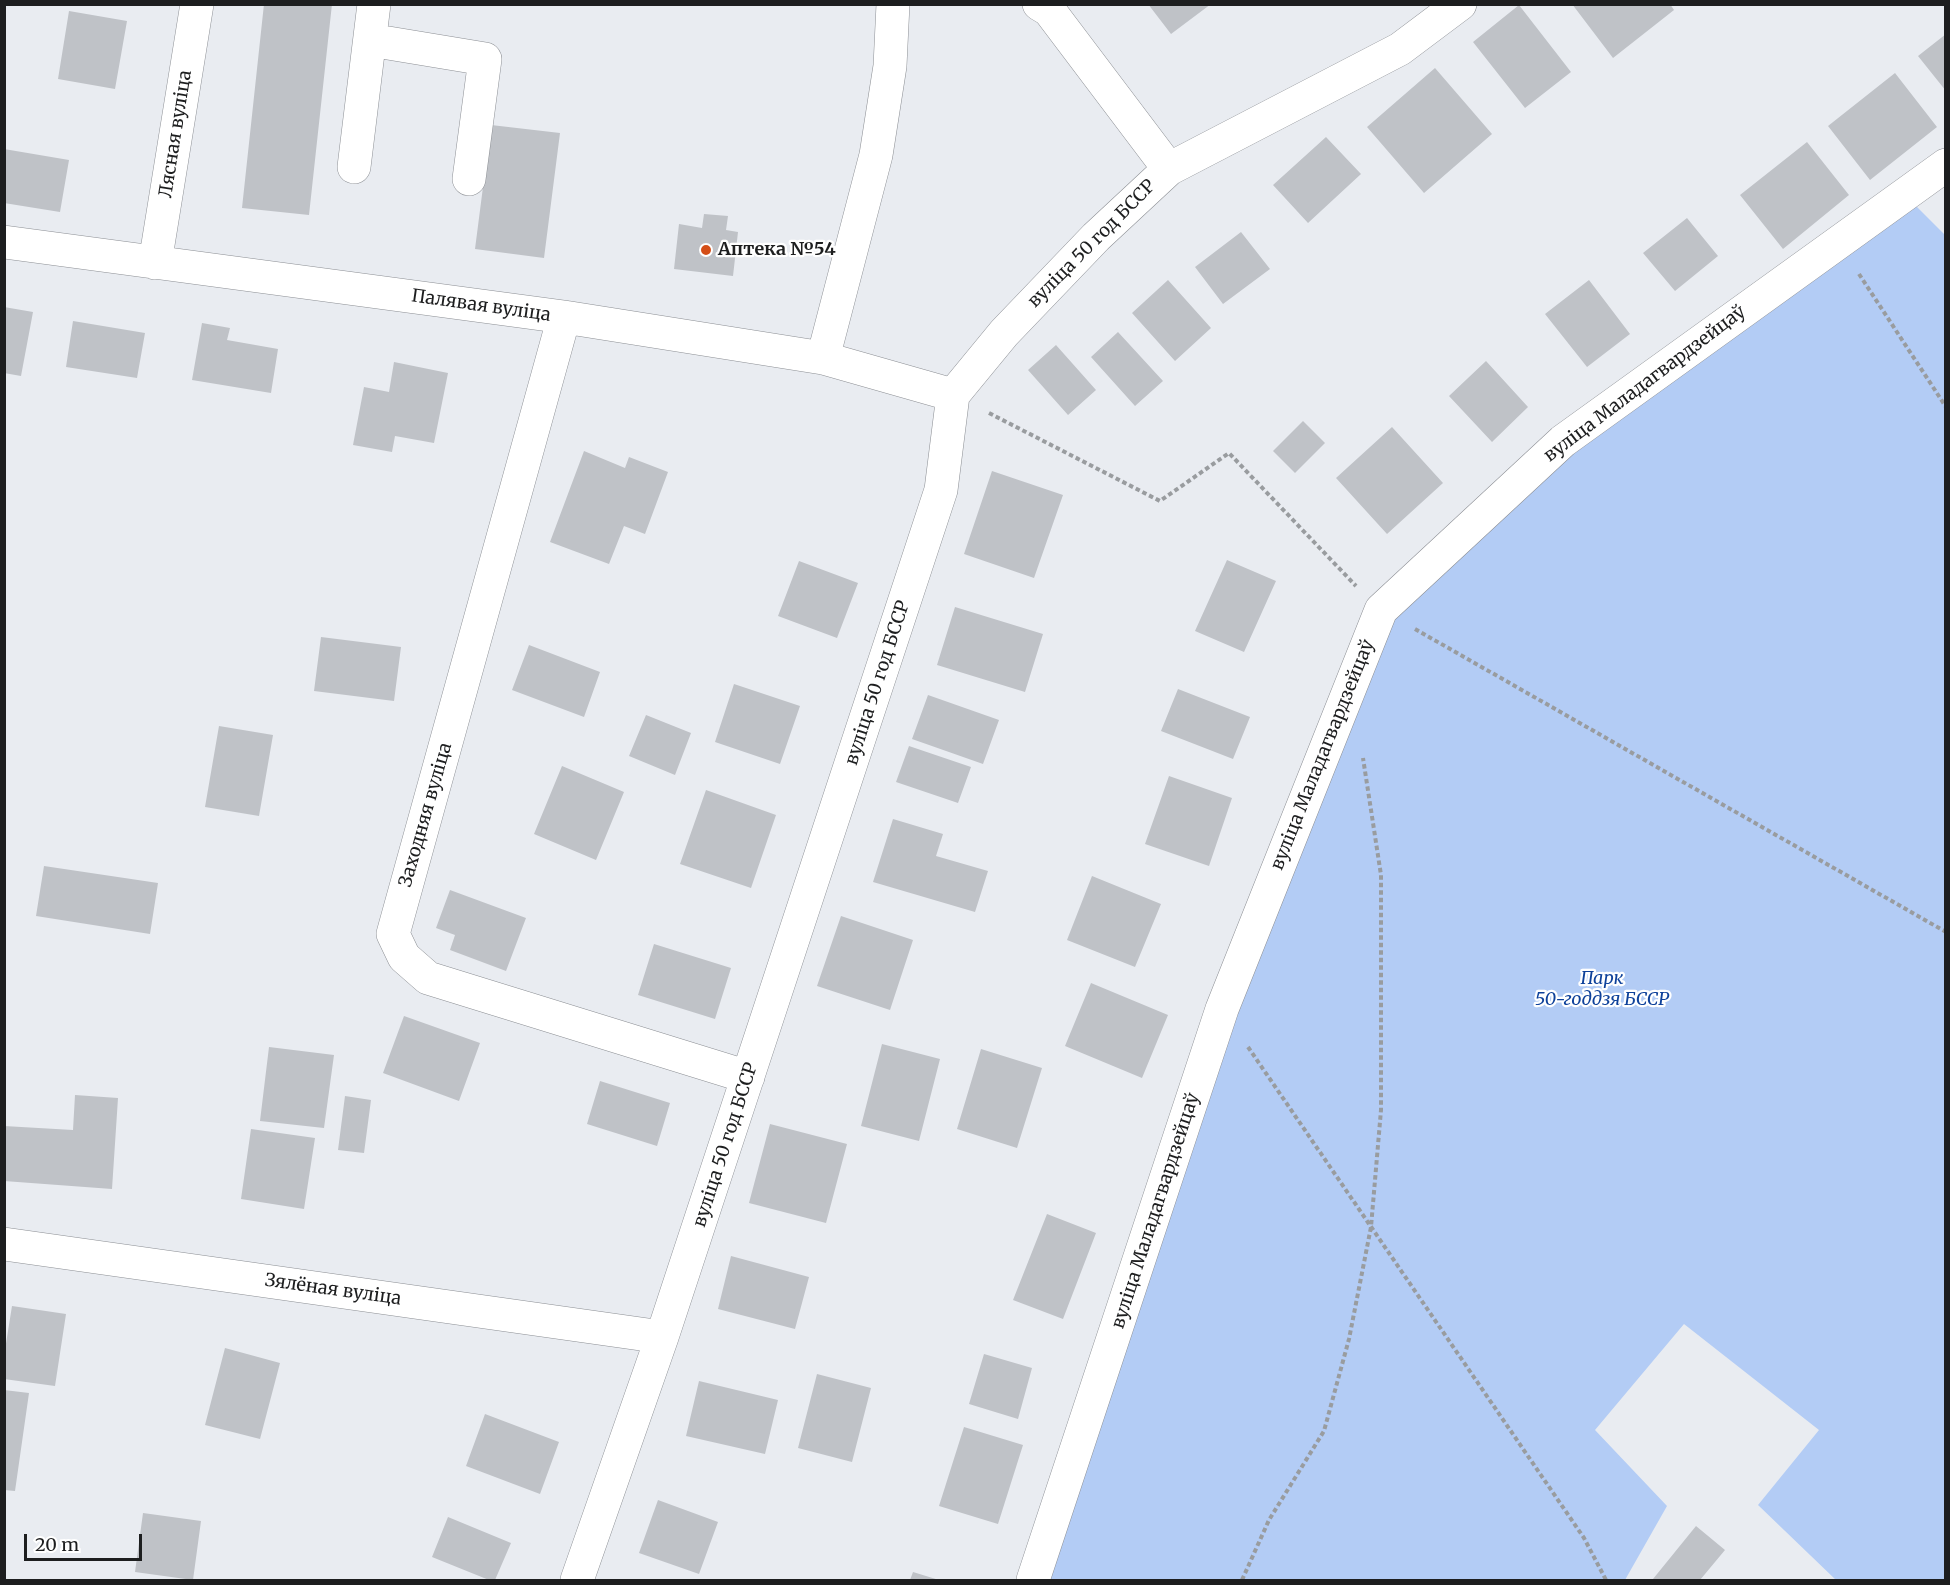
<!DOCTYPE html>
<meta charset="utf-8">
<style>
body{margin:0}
#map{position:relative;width:1950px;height:1585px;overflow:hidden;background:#e9ecf1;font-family:Merriweather,serif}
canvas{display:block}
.frame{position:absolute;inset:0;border:6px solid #1d1e1f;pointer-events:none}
.scale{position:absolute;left:24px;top:1534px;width:118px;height:27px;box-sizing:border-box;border:3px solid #1d1e1f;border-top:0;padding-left:8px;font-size:18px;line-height:21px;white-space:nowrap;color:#1d1e1f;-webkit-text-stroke:4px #fff;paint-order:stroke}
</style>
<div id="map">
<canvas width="1950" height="1585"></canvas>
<div class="frame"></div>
<div class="scale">20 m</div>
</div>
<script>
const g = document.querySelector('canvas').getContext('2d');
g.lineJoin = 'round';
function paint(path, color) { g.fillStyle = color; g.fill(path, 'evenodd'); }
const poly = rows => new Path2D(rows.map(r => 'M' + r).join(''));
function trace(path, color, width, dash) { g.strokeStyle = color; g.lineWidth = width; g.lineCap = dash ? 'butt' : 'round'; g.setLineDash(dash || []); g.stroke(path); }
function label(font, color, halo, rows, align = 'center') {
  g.font = font + ' Merriweather,serif'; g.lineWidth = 4.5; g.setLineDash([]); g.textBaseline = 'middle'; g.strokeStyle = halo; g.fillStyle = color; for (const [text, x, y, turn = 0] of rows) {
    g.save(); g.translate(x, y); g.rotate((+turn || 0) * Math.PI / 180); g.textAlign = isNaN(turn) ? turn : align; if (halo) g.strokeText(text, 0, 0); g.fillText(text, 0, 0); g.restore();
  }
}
paint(poly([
 [1905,195,1946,236,1945,1580,1836,1580,1758,1505,1819,1430,1684,1324,1595,1430,1667,1506,1625,1580,1033,1580,1381,610,1563,441]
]), '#b3ccf5');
paint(poly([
 [264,4,332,4,309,215,242,208],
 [1148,4,1211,4,1171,34],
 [1572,4,1670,4,1674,10,1613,58],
 [1519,5,1571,72,1525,108,1473,42],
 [69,11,127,21,115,89,58,79],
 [1946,34,1946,91,1918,56],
 [1435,68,1492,134,1424,193,1367,127],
 [1895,73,1937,127,1870,180,1828,126],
 [491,125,560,133,544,258,475,249],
 [1326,137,1361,174,1308,223,1273,185],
 [1807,142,1849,195,1783,249,1740,195],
 [4,149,69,160,60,212,4,203],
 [704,214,728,216,726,230,738,232,733,276,674,269,679,224,702,228],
 [1687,218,1718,256,1675,291,1643,253],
 [1241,232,1270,269,1223,304,1195,267],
 [1168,280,1211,328,1175,361,1132,313],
 [1589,280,1630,334,1587,367,1545,314],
 [4,307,33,312,21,376,4,373],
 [73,321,145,333,137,378,66,367],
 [202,323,230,328,227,340,278,349,271,393,192,380],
 [1118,332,1163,381,1135,406,1091,357],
 [1056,345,1096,390,1068,415,1028,370],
 [1486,361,1528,407,1492,442,1449,396],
 [394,362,448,373,434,443,395,436,392,452,353,445,364,387,389,392],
 [1303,421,1325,443,1295,473,1273,451],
 [1392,427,1443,483,1387,534,1336,478],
 [584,451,625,468,629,457,668,472,645,534,624,526,609,564,550,542],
 [992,471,1063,495,1034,578,964,554],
 [1227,560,1276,581,1244,652,1195,631],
 [799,561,858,583,837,638,778,616],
 [955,607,1043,634,1025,692,937,665],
 [321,637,401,647,394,701,314,691],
 [529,645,600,672,584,717,512,690],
 [734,684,800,706,780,764,715,742],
 [1178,689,1250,717,1233,759,1161,731],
 [928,695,999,720,983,764,912,739],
 [646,715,691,733,675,775,629,756],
 [219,726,273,735,259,816,205,807],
 [909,746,971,767,958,803,896,782],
 [562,766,624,792,596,860,534,834],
 [1169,776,1232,798,1209,866,1145,844],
 [706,790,776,815,751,888,680,864],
 [893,819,943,834,936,856,988,871,975,912,873,882],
 [44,866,158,883,150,934,36,916],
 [1092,876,1161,904,1135,967,1067,940],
 [450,890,526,918,506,971,450,950,455,935,436,928],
 [841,916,913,940,890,1010,817,986],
 [654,944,731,968,715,1019,638,995],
 [1091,983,1168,1015,1142,1078,1065,1046],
 [404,1016,480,1043,459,1101,383,1073],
 [882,1044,940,1059,919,1141,861,1126],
 [269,1047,334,1055,324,1128,260,1121],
 [981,1049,1042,1068,1017,1148,957,1129],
 [600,1081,670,1103,657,1146,587,1124],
 [75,1095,118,1098,112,1189,4,1181,4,1126,73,1130],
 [345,1096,371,1100,364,1153,338,1150],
 [770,1124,847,1144,826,1223,749,1203],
 [251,1129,315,1138,304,1209,241,1199],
 [1047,1214,1096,1233,1063,1319,1013,1300],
 [731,1256,809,1277,795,1329,718,1309],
 [12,1306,66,1314,55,1386,4,1379,4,1356],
 [225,1348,280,1363,260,1439,205,1425],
 [984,1354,1032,1368,1018,1419,969,1404],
 [817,1374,871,1388,852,1462,798,1448],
 [699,1381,778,1400,765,1454,686,1436],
 [4,1390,29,1393,15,1491,4,1490],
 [485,1414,559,1442,540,1494,466,1466],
 [964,1427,1023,1445,998,1524,939,1506],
 [658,1500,718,1522,699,1574,639,1553],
 [143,1513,201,1521,193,1580,135,1572],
 [448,1517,511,1543,495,1580,489,1580,432,1557],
 [1696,1526,1725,1550,1700,1580,1655,1580,1653,1579],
 [913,1572,939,1580,910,1580]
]), '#bfc2c7');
const minor = poly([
 [1039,4,1049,10,1169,169],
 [370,40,485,59,469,179],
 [354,167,374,4],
 [4,242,564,317,823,358,953,395],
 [155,263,197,4],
 [564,317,393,934,404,957,428,978,748,1077],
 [823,358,876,155,890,66,893,4],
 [4,1244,662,1337],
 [577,1580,662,1337,941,490,953,395,1004,333,1096,237,1169,169,1400,49,1460,4],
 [1033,1580,1222,1009,1381,610,1563,441,1946,165]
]);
trace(minor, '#8c8f94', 34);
trace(poly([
 [1859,274,1946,407],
 [989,413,1160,501,1229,453,1356,586],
 [1415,629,1946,932],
 [1248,1047,1584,1538,1606,1580],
 [1242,1580,1269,1520,1324,1431,1349,1339,1371,1227,1381,1110,1381,875,1363,758]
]), '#999c9f', 4, [4.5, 3]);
trace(minor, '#fff', 33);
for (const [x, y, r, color] of [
 [706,250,6,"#d44e17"]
]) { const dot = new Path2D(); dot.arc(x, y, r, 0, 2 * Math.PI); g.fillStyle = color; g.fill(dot); trace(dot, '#fff', 2); }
label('18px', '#1d1e1f', '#fff', [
 ["Лясная вуліца",176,134,-81],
 ["вуліца 50 год БССР",1092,244,-45],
 ["Палявая вуліца",481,306,8],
 ["вуліца Маладагвардзейцаў",1645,384,-37],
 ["вуліца 50 год БССР",878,683,-72],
 ["вуліца Маладагвардзейцаў",1323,755,-68],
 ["Заходняя вуліца",426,815,-74],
 ["вуліца 50 год БССР",726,1145,-72],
 ["вуліца Маладагвардзейцаў",1156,1211,-72],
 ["Зялёная вуліца",333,1290,8]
]);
label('bold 18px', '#1d1e1f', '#fff', [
 ["Аптека №54",718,250]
], 'left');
label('italic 18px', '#0e419a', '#fff', [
 ["Парк",1602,979],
 ["50-годдзя БССР",1602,1000]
]);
</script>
